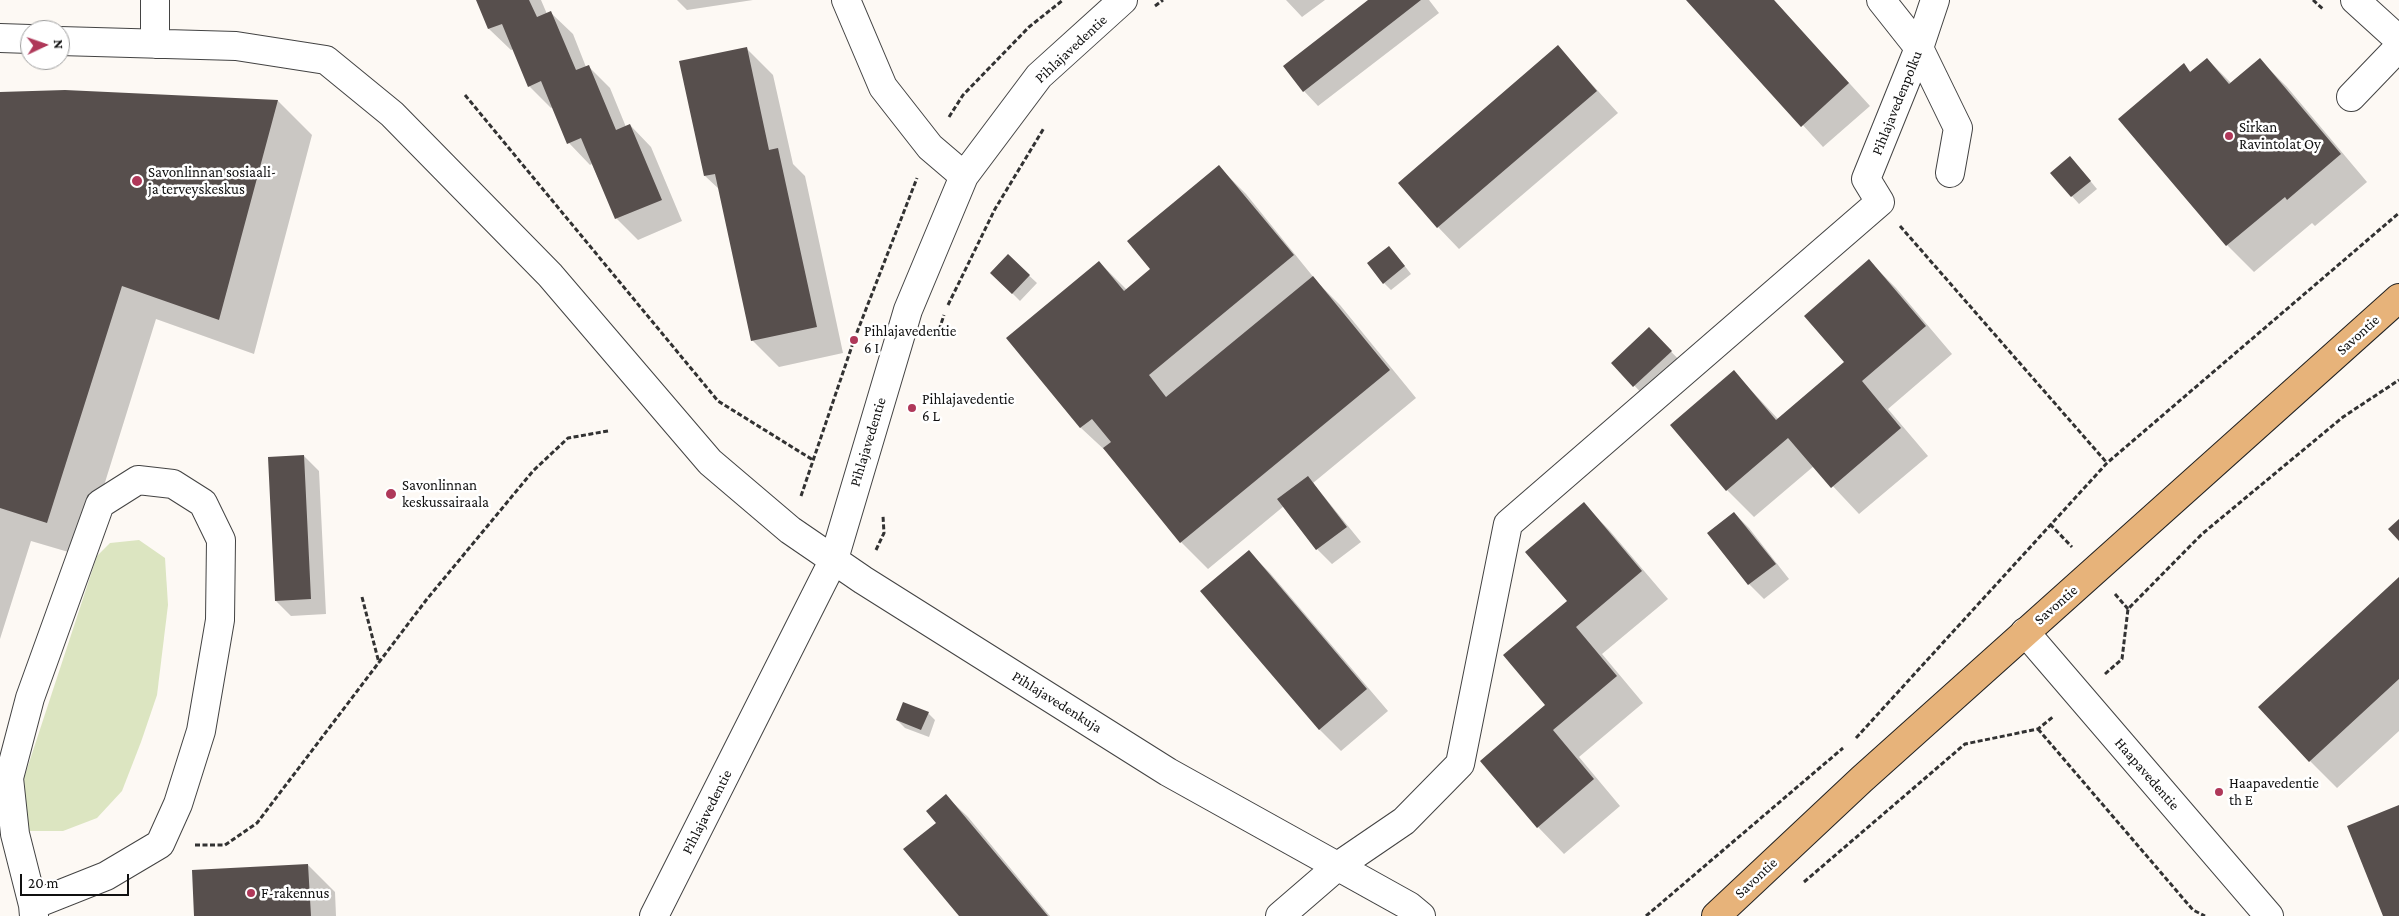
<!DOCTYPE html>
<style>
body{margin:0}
#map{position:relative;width:2399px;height:916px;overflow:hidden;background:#fdf9f4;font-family:"Crimson Pro",serif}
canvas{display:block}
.north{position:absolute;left:20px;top:20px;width:50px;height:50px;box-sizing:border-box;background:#fff;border:1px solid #9f9f9f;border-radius:50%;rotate:87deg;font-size:14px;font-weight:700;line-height:20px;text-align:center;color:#101010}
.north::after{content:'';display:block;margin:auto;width:18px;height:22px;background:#af3859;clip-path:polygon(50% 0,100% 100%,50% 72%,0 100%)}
.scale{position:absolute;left:20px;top:874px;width:109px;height:22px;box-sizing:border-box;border:2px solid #101010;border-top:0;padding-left:6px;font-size:15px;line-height:18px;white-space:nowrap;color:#101010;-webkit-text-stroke:4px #fff;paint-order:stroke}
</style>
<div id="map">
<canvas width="2399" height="916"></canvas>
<div class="north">N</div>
<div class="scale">20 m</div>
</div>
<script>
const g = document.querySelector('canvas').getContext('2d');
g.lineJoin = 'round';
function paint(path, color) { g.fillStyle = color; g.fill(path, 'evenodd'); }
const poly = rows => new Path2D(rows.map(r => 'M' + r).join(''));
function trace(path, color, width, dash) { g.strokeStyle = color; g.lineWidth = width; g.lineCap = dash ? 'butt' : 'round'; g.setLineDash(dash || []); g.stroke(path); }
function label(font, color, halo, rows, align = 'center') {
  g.font = font + ' "Crimson Pro",serif'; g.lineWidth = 5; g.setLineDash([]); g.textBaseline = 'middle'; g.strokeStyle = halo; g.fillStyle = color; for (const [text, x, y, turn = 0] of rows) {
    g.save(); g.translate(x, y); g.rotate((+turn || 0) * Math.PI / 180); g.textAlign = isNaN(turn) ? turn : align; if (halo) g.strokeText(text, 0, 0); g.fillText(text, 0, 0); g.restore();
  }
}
paint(poly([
 [139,540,165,558,168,605,157,695,141,742,122,791,97,818,63,831,27,831,24,778,97,556,110,543]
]), '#dce5c1');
paint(poly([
 [477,0,541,0,547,14,551,13,573,34,586,67,588,66,610,88,626,127,630,125,651,147,682,221,638,240,616,218,592,164,590,165,569,143,553,107,551,108,529,86,514,49,511,50,489,29],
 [677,0,753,0,687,10],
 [1286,0,1325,0,1302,17],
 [1370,0,1429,0,1439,13,1318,106,1304,91],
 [1688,0,1774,0,1870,106,1823,147],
 [1558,47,1618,113,1459,249,1438,227],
 [746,48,773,75,793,164,805,176,843,353,779,367,752,340,720,190,705,176],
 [2207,59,2232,84,2260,60,2287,87,2367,182,2315,226,2312,223,2254,272,2227,245,2120,119,2183,65,2191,72],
 [65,91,278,101,312,135,254,354,156,319,82,556,31,541,0,639,0,93],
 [2077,165,2097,189,2079,204,2051,173],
 [1219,167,1246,194,1319,284,1340,305,1416,398,1313,483,1361,542,1332,564,1317,549,1284,506,1208,569,1181,542,1109,454,1081,428,1008,338,1099,262,1127,290,1152,269],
 [1396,255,1411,274,1391,290,1384,283],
 [1008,256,1037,283,1020,301,992,273],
 [1869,261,1896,288,1952,354,1888,409,1928,456,1859,514,1814,466,1754,517,1727,490,1672,425,1734,372,1778,419,1845,362],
 [1649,329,1686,367,1649,401,1613,363],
 [304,456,319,471,326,614,291,616,276,601],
 [1584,504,1610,531,1668,599,1602,654,1643,703,1579,757,1620,806,1564,854,1538,827,1547,705,1569,601],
 [1734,513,1749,528,1789,579,1764,599,1749,584,1709,533],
 [1249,552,1270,573,1388,711,1341,751,1319,729],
 [2399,579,2399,731,2337,788,2310,761],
 [928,713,935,720,929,737,905,728,897,720],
 [946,796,968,817,1050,916,960,916,938,823],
 [308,865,335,892,336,916,196,916]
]), '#0003');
paint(poly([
 [476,0,529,0,537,17,551,11,576,70,589,65,616,130,630,124,662,200,615,219,581,138,567,144,541,81,528,87,502,24,488,29],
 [1368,0,1421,0,1303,92,1283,66],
 [1686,0,1774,0,1849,83,1801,127],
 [1558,45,1597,91,1437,228,1398,183],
 [747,47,769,150,778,148,817,327,751,341,715,174,704,176,679,61],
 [2207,58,2229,84,2260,58,2341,154,2287,200,2285,197,2226,246,2118,119,2184,63,2190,72],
 [65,90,278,100,219,320,122,286,47,523,0,508,0,92],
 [2070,156,2091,181,2071,197,2050,173],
 [1219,165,1294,255,1149,375,1166,397,1313,276,1390,370,1180,543,1103,448,1111,442,1092,419,1080,428,1006,338,1099,261,1124,291,1150,269,1127,241],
 [1389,246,1405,266,1383,284,1367,263],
 [1008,254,1030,275,1012,294,990,273],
 [1869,259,1926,326,1862,381,1901,428,1831,488,1788,438,1726,491,1670,425,1734,370,1776,420,1844,362,1804,316],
 [1649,327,1672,351,1633,387,1611,363],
 [304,455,311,599,275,601,268,457],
 [1308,476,1347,527,1316,550,1277,499],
 [1584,502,1642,571,1576,627,1617,676,1553,730,1594,779,1537,828,1480,761,1545,705,1503,655,1567,601,1525,552],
 [1734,512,1776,564,1748,585,1707,533],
 [2399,519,2399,541,2388,529],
 [1249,550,1367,689,1319,730,1200,591],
 [2399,577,2399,679,2309,762,2258,707],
 [903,702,929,712,921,730,896,720],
 [946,794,1048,916,959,916,903,849,936,823,926,811],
 [2399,805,2399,916,2383,916,2347,826],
 [308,864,311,916,194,916,192,870]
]), '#574f4d');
const minor = poly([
 [155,0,155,44],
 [846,0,883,87,930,147,964,176],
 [1881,0,1919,48,1958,128,1950,173],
 [2355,0,2399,40],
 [0,38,30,39],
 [60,41,236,46,326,60,392,114,550,275,710,462,790,530,863,580,1168,772,1409,906,1421,916],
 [2351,97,2399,47],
 [2025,632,2269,916],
 [33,905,106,876,160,844,178,804,201,731,220,620,221,540,203,503,173,484,138,480,100,504,30,698,9,778,15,834,33,905,34,916],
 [654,916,834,559,908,310,964,176,1039,76,1123,0],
 [1280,916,1338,866,1404,821,1460,764,1508,524,1880,202,1866,179,1919,48,1935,0]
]);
const major = poly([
 [1716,916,1862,779,2399,298]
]);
trace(minor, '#434343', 30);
trace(major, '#212121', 30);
trace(poly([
 [2313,0,2323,9],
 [1155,6,1163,0],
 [465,95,718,401,813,460],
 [949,117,963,95,1029,27,1063,0],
 [1900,226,2107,463],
 [948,305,995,209,1044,128],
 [939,330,944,315],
 [801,496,854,340,917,178],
 [2050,524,2072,547],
 [876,550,884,533,883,516],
 [2115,594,2128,609],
 [362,597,379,663],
 [2105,674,2122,659,2128,609,2202,534,2343,417,2399,380],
 [2038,729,2193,910,2205,916],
 [1856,738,2107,463,2399,213],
 [195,845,225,845,257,823,427,599,533,471,568,438,608,431],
 [1804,882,1965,744,2038,729,2054,716],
 [1646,916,1843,748]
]), '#323232', 3, [5, 2.5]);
trace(minor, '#fff', 28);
trace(major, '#e7b37a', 28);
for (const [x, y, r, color] of [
 [2229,136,5,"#af3859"],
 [137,181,6,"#af3859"],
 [854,340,5,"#af3859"],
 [912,408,5,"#af3859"],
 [391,494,6,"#af3859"],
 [2219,792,5,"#af3859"],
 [251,893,5,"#af3859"]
]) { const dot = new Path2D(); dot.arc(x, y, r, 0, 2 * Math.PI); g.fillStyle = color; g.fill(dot); trace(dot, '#fff', 2); }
label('15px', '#101010', '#fff', [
 ["Pihlajavedentie",1071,49,-43],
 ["Pihlajavedenpolku",1897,103,-68],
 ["Savontie",2358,335,-42],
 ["Pihlajavedentie",868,442,-73],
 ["Savontie",2056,605,-41],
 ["Pihlajavedenkuja",1057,702,32],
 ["Haapavedentie",2147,774,49],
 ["Pihlajavedentie",707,812,-63],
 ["Savontie",1756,878,-43]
]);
label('15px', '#101010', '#fff', [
 ["Sirkan",2239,127],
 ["Ravintolat Oy",2239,144],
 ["Savonlinnan sosiaali-",148,172],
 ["ja terveyskeskus",148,189],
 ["Pihlajavedentie",864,331],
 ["6 I",864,348],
 ["Pihlajavedentie",922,399],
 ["6 L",922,416],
 ["Savonlinnan",402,485],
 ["keskussairaala",402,502],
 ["Haapavedentie",2229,783],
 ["th E",2229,800],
 ["F-rakennus",261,893]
], 'left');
</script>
